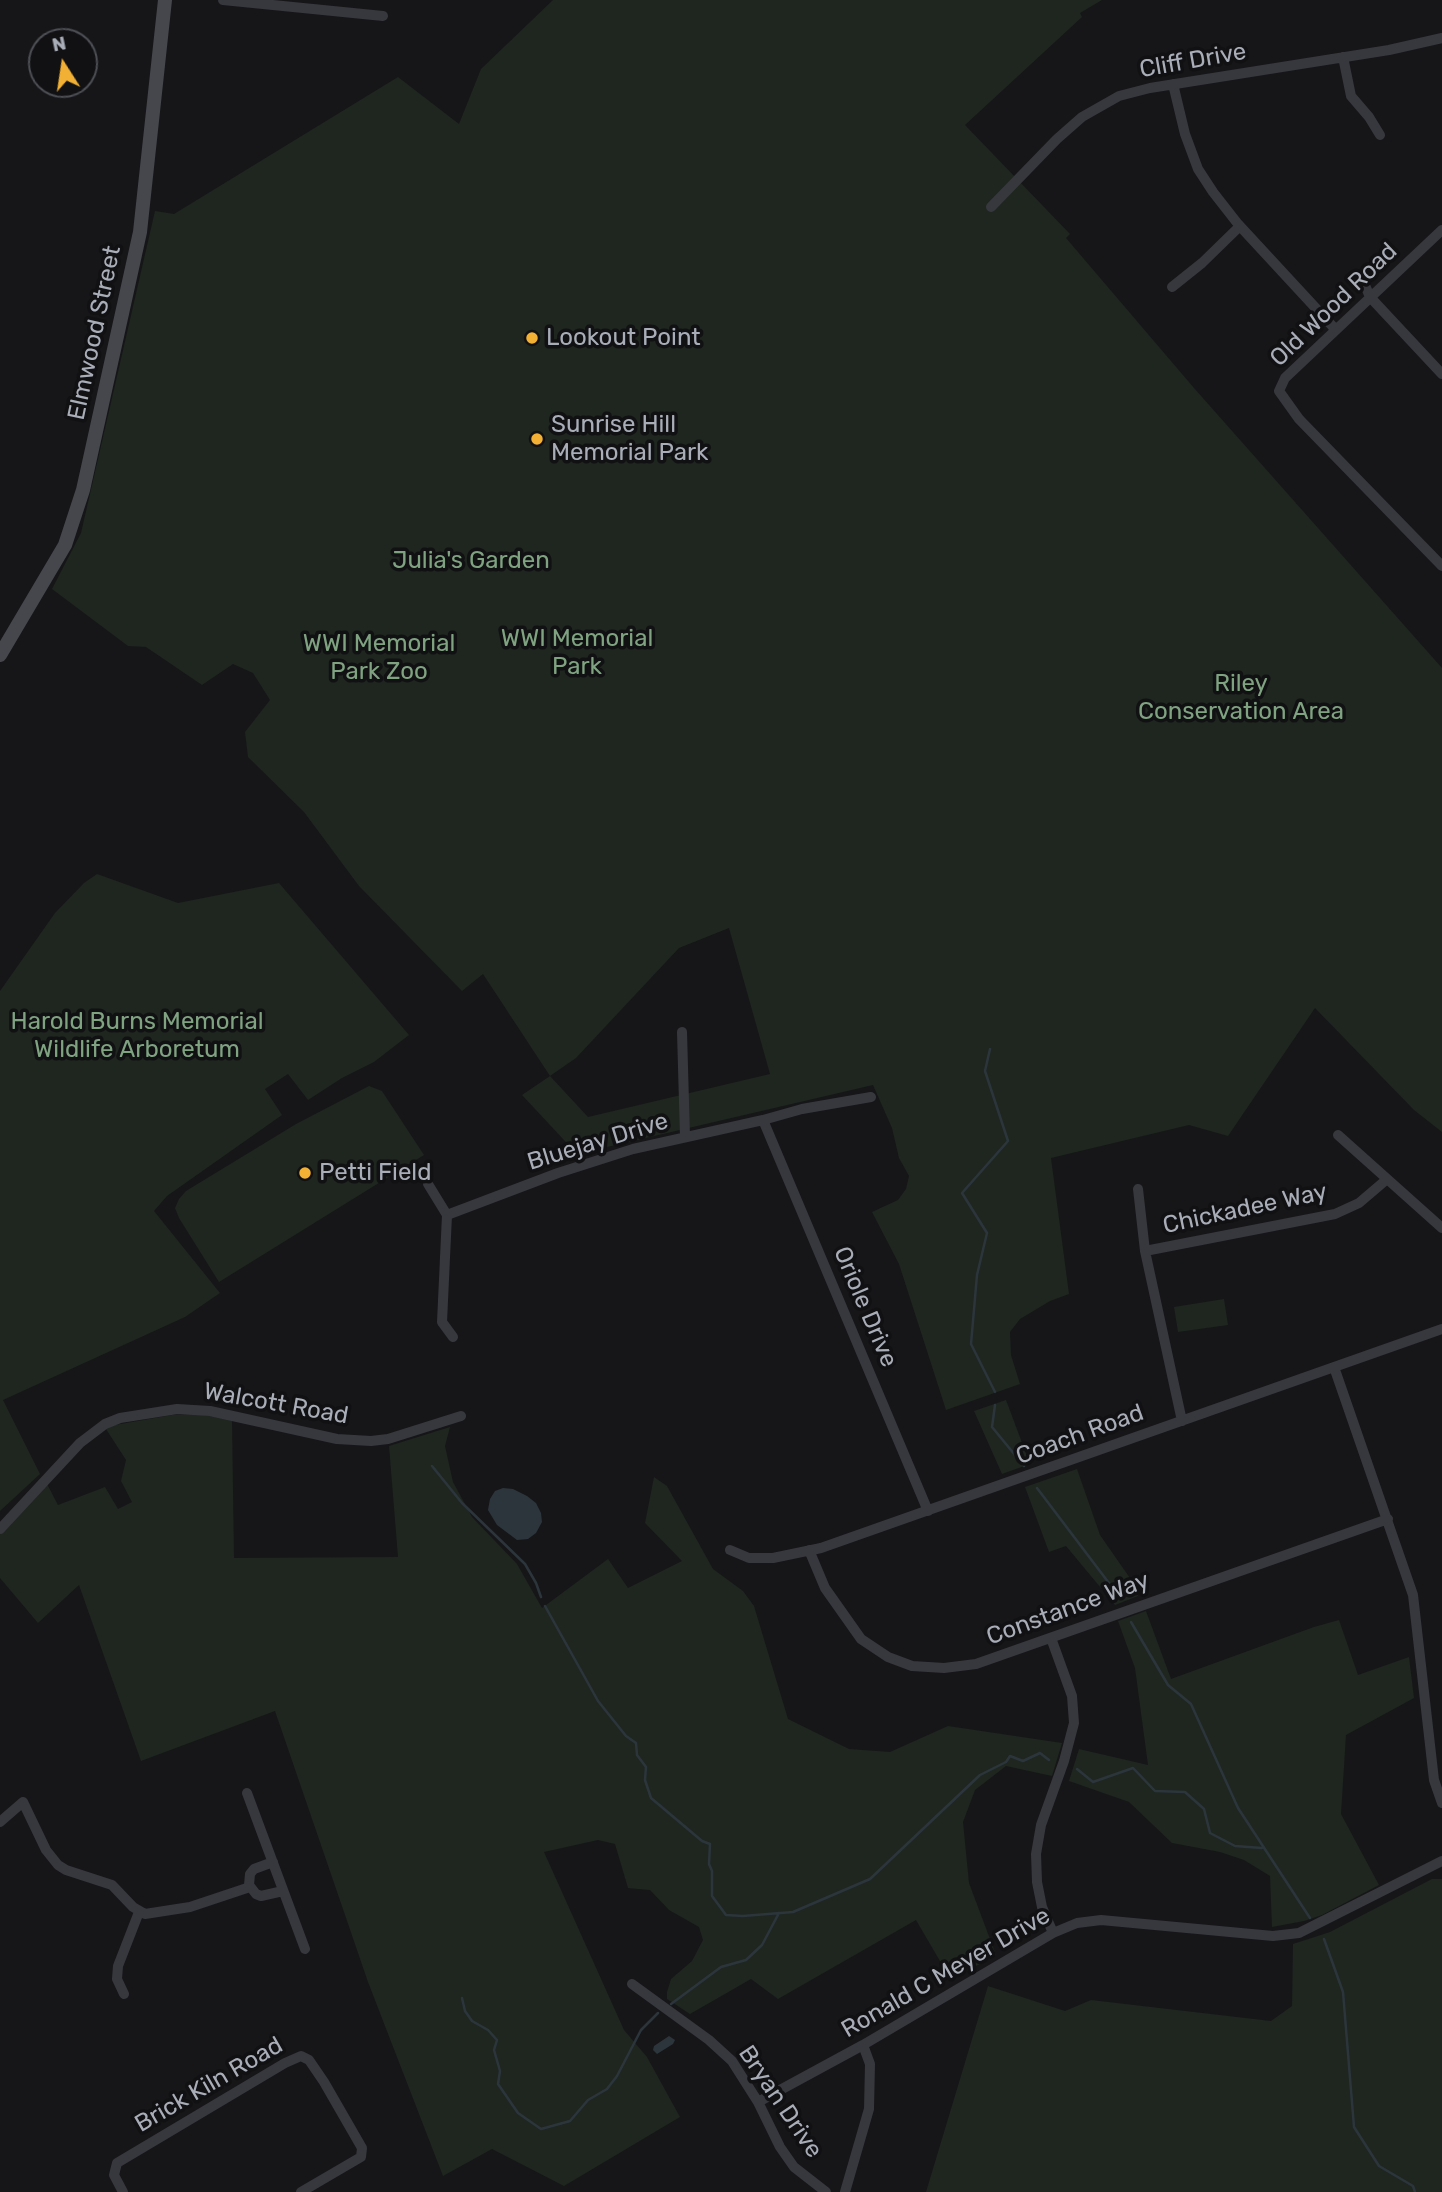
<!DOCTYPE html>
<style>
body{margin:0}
#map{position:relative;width:1442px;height:2192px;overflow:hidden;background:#161618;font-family:Rubik,sans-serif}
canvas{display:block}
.north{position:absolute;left:28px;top:28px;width:70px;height:70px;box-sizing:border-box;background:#111113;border:2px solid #4d4f55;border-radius:50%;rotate:348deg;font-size:19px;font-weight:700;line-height:28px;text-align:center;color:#a8adb8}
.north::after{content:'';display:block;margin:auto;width:24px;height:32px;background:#f2b134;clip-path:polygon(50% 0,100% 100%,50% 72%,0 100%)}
</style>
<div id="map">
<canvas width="1442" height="2192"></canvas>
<div class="north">N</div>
</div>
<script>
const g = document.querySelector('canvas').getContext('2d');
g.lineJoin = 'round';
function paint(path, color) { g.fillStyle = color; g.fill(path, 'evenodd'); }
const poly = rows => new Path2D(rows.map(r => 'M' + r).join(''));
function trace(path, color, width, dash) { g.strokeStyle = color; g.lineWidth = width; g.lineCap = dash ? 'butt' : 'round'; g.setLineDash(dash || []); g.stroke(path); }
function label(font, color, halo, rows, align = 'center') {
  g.font = font + ' Rubik,sans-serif'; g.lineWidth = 7; g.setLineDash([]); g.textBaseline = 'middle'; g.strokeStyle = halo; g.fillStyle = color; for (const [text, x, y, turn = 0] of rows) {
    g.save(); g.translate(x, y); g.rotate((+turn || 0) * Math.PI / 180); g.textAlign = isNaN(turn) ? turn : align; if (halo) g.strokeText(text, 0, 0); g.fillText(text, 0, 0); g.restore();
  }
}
paint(poly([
 [553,0,1102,0,1080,13,1082,17,965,125,1070,234,1066,238,1194,388,1442,668,1442,1132,1414,1110,1315,1008,1228,1136,1189,1125,1051,1158,1069,1294,1050,1301,1020,1319,1010,1332,1011,1355,1020,1384,946,1410,899,1264,872,1212,898,1200,906,1189,909,1176,899,1158,892,1128,873,1085,577,1154,522,1095,550,1076,483,974,462,991,359,886,304,812,248,757,245,732,270,700,253,673,233,664,202,685,146,647,128,646,52,589,81,533,155,211,174,214,398,77,459,124,481,69],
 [729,928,770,1074,588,1117,550,1076,576,1058,679,948],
 [97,874,178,903,279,883,409,1035,374,1062,342,1078,308,1100,288,1074,265,1089,282,1115,167,1196,154,1211,220,1293,185,1317,3,1400,40,1474,0,1511,0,991,55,913,84,883],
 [369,1086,382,1091,424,1155,219,1282,179,1218,175,1208,179,1199,186,1191,296,1124],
 [1224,1299,1228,1325,1178,1332,1174,1307],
 [1006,1400,1030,1464,1002,1474,974,1411],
 [198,1414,232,1420,234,1558,398,1557,389,1446,450,1427,445,1446,453,1482,472,1517,517,1564,542,1608,608,1559,628,1588,682,1561,645,1523,654,1477,667,1486,713,1569,743,1591,754,1606,788,1719,849,1749,890,1752,948,1726,1062,1743,1052,1776,1006,1766,975,1790,963,1822,969,1883,996,1955,951,1980,916,1920,778,1999,751,1979,690,2014,667,1999,667,1992,671,1979,692,1961,703,1940,699,1927,669,1910,650,1890,628,1888,615,1844,598,1840,544,1852,624,2030,647,2057,680,2117,564,2186,492,2149,443,2176,368,1982,275,1711,141,1761,79,1585,38,1623,0,1578,0,1534,47,1484,58,1505,105,1487,118,1509,132,1502,121,1481,126,1460,106,1429,109,1426,172,1415],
 [1077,1469,1100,1535,1132,1581,1138,1596,1115,1605,1066,1546,1049,1552,1025,1487],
 [1146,1611,1171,1679,1314,1627,1339,1620,1358,1675,1409,1657,1414,1698,1346,1735,1341,1814,1379,1885,1322,1915,1304,1921,1272,1927,1270,1876,1244,1860,1220,1852,1172,1843,1129,1802,1069,1781,1079,1749,1148,1765,1135,1668,1118,1621],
 [1432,1879,1442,1879,1442,2192,926,2192,988,1986,1065,2011,1091,2000,1271,2021,1292,2006,1293,1944,1330,1932]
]), '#1e261f');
paint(poly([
 [503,1488,513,1489,527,1496,536,1503,541,1513,542,1522,536,1533,528,1539,517,1540,497,1525,488,1510,490,1499,495,1491],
 [669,2036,675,2040,673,2044,657,2054,653,2050,654,2046]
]), '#2c353c');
trace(poly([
 [990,1049,985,1071,1008,1141,962,1193,987,1233,977,1275,971,1344,995,1392],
 [995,1405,992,1427,1024,1466],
 [432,1466,462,1503,525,1564,536,1583,541,1597],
 [1037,1488,1118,1595],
 [545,1606,598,1701,626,1736,636,1743,637,1755,646,1767,645,1780,651,1798,702,1841,710,1844,709,1864,712,1871,712,1896,726,1915,743,1916,793,1912,870,1879,980,1775,1006,1762,1010,1756,1023,1761,1040,1753,1049,1760],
 [1131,1622,1168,1685,1191,1704,1238,1808,1310,1918],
 [1077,1769,1093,1782,1133,1768,1155,1791,1185,1792,1204,1809,1210,1833,1235,1846,1262,1848],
 [1324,1939,1343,1992,1354,2127,1379,2166,1413,2186,1415,2192],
 [462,1998,465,2011,472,2021,488,2030,497,2040,494,2050,500,2071,498,2084,518,2113,541,2129,570,2121,588,2100,607,2089,617,2076,641,2030,658,2013],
 [671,2004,721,1967,746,1960,762,1945,779,1913]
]), '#2c353c', 2.5);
trace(poly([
 [223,0,383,16],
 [1343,57,1351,96,1369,117,1380,135],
 [1173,84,1185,134,1198,169,1213,192,1238,224,1336,330],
 [991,207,1057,139,1082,117,1119,96,1150,88,1389,50,1442,38],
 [1442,230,1285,378,1279,391,1299,419,1442,566],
 [1361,276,1370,297,1442,374],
 [1172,287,1202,263,1240,226],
 [682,1032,685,1137],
 [763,1120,928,1511],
 [1338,1135,1442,1228],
 [428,1184,447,1215,442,1322,453,1337],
 [1138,1189,1145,1251,1182,1421],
 [447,1215,558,1173,633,1149,763,1120,802,1109,871,1097],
 [1145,1251,1335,1214,1359,1203,1386,1180],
 [1334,1367,1413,1595,1434,1780,1442,1803],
 [0,1529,80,1443,105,1424,120,1418,177,1409,210,1411,337,1439,371,1441,388,1439,461,1416],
 [730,1550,749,1558,773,1558,821,1548,1442,1329],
 [809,1550,825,1588,861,1639,888,1657,912,1666,944,1668,976,1664,1388,1519],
 [1051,1638,1072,1696,1074,1723,1064,1761,1041,1825,1036,1854,1037,1882,1042,1907,1053,1933],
 [247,1793,305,1949],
 [0,1822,23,1802,46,1850,58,1865,66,1870,112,1885,133,1907,145,1914,190,1907,250,1887],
 [273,1862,254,1869,250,1874,249,1885,256,1894,261,1896,283,1891],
 [632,1984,709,2040,732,2061,758,2102,780,2147,794,2167,826,2192],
 [124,1994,117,1979,118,1966,139,1912],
 [758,2102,863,2045,1053,1933,1077,1923,1101,1920,1273,1936,1299,1933,1442,1861],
 [123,2192,114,2175,117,2163,285,2063,301,2056,309,2060,324,2082,362,2148,361,2157,301,2192],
 [845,2192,869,2109,870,2064,863,2045]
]), '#37383d', 10);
trace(poly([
 [0,655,65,545,83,490,140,232,165,0]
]), '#45474d', 14);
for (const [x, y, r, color] of [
 [532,338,7,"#f2b134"],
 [537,439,7,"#f2b134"],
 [305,1173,7,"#f2b134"]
]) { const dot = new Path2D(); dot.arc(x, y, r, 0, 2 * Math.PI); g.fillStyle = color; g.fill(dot); trace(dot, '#111113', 2.5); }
label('24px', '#a8adb8', '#111113', [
 ["Cliff Drive",1193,61,-10],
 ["Old Wood Road",1334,305,-44],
 ["Elmwood Street",95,333,-78],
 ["Bluejay Drive",598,1142,-17],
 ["Chickadee Way",1245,1209,-12],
 ["Oriole Drive",865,1307,67],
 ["Walcott Road",276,1404,10],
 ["Coach Road",1080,1435,-20],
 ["Constance Way",1068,1609,-20],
 ["Ronald C Meyer Drive",946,1973,-30],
 ["Brick Kiln Road",209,2085,-30],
 ["Bryan Drive",780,2102,56]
]);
label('24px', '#a8adb8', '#111113', [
 ["Lookout Point",546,338],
 ["Sunrise Hill",551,425],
 ["Memorial Park",551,453],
 ["Petti Field",319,1173]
], 'left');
label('24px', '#7fa381', '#111113', [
 ["Julia's Garden",471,561],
 ["WWI Memorial",577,639],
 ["Park",577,667],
 ["WWI Memorial",379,644],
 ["Park Zoo",379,672],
 ["Riley",1241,684],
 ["Conservation Area",1241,712],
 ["Harold Burns Memorial",137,1022],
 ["Wildlife Arboretum",137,1050]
]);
</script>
